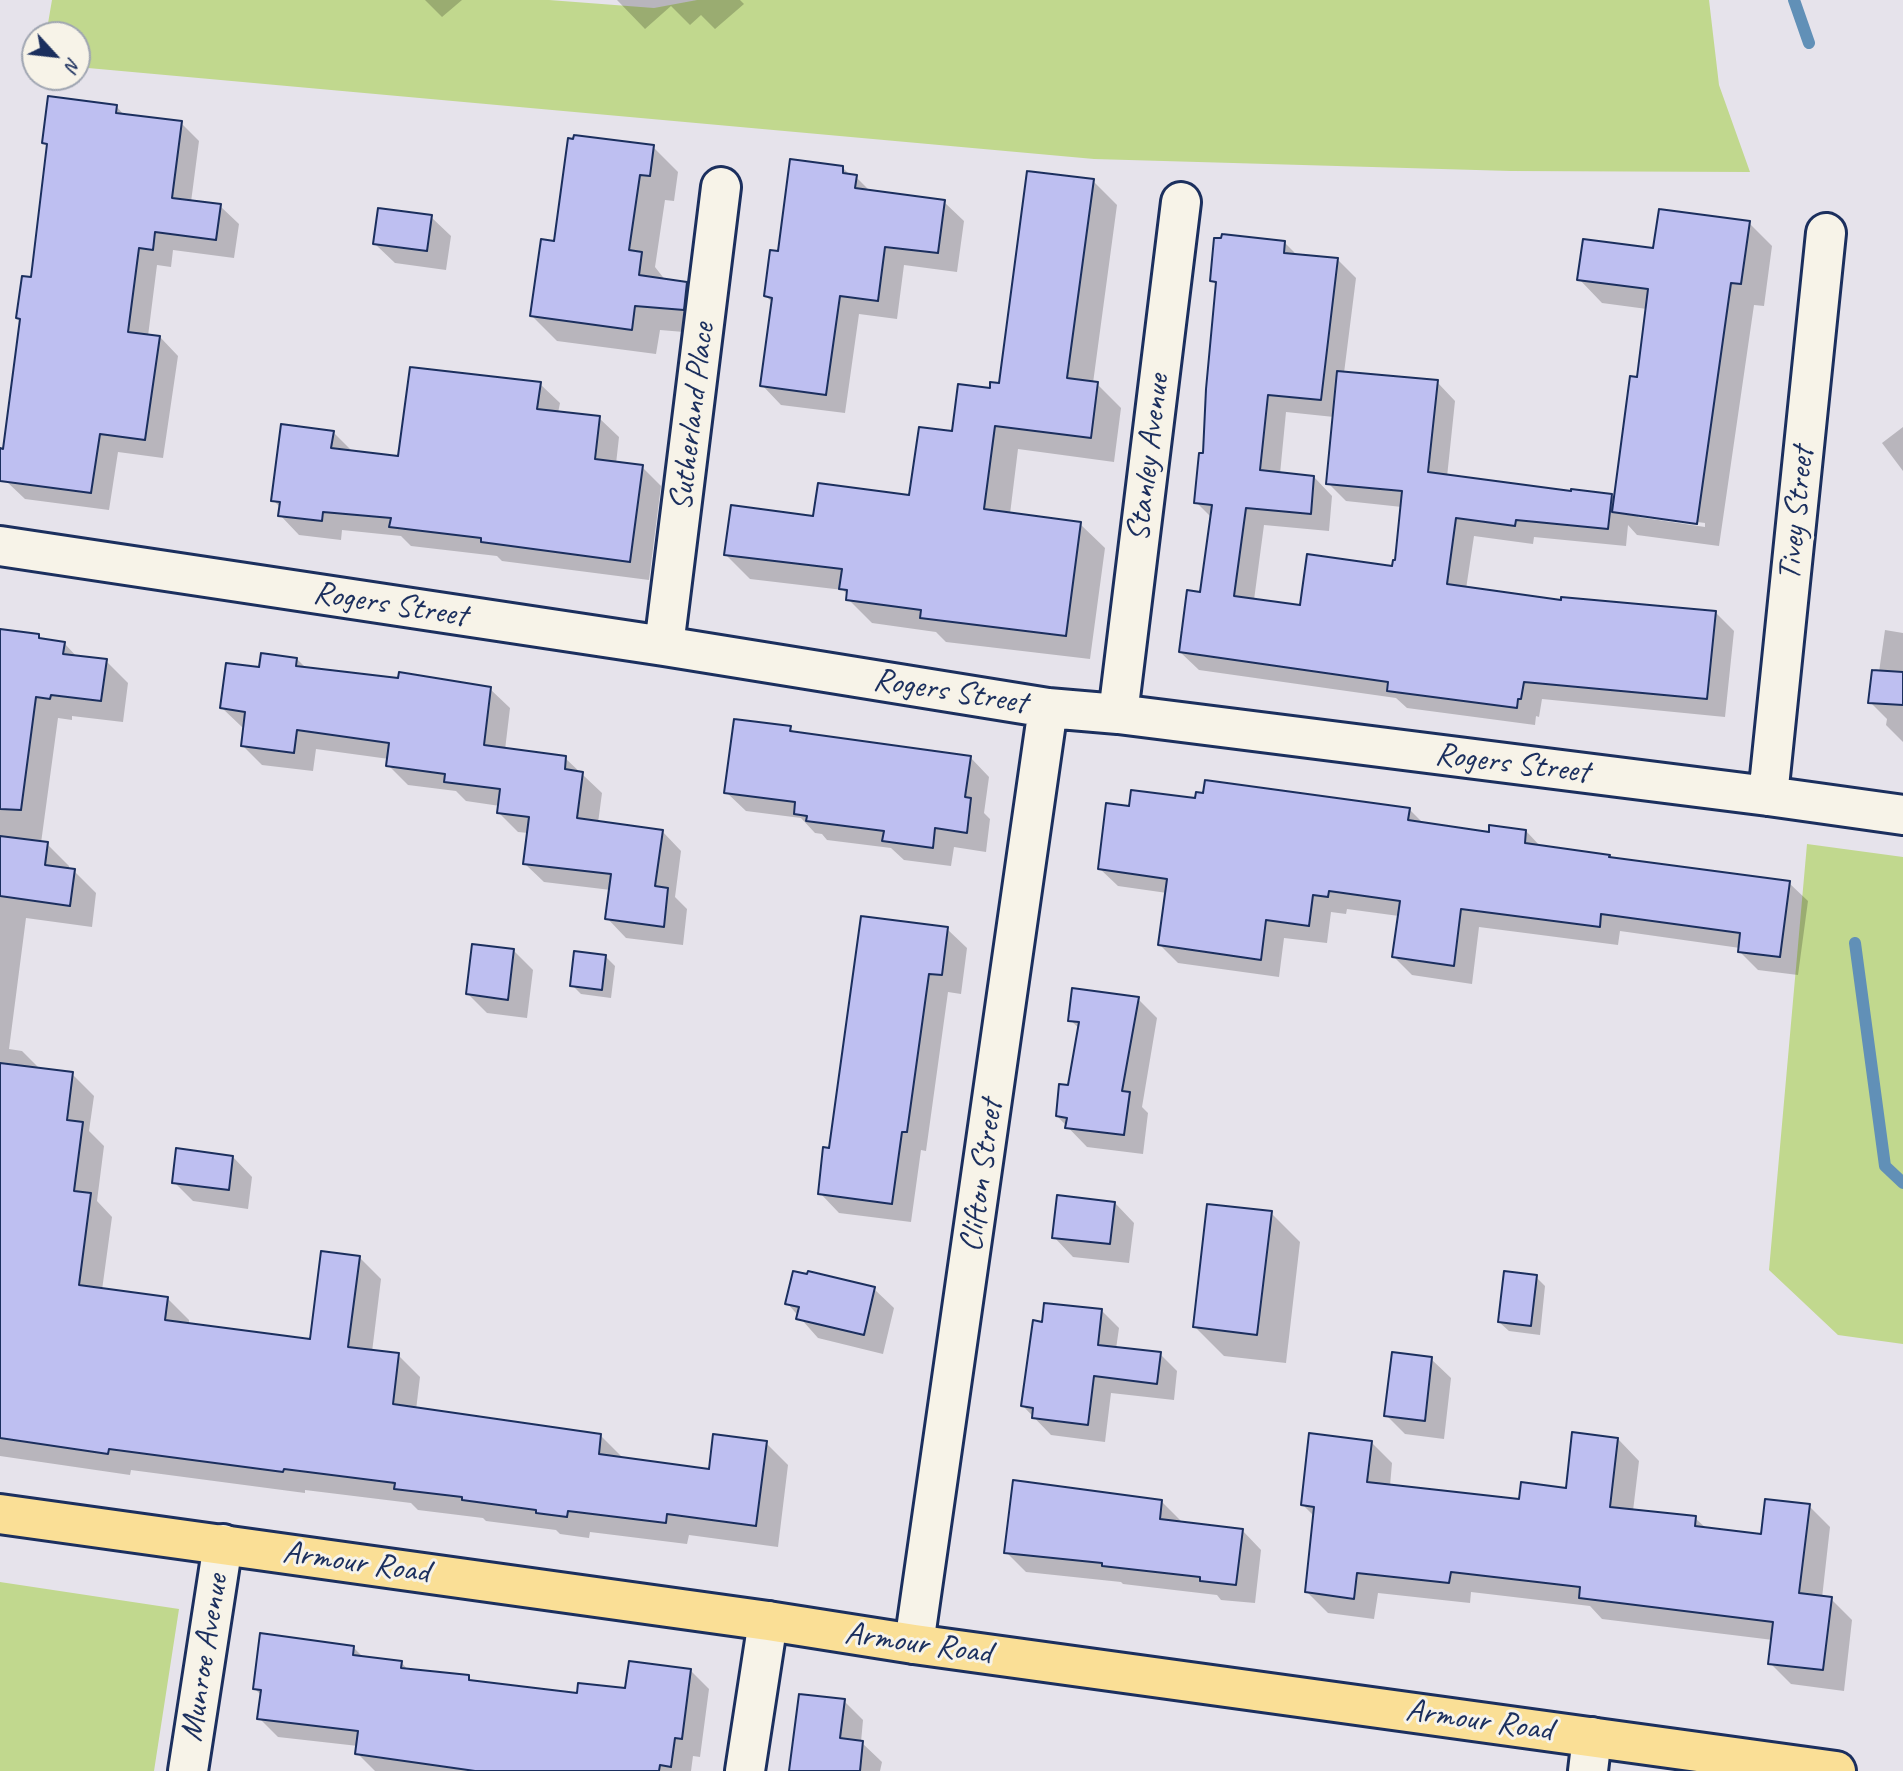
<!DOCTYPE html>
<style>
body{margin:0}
#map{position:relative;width:1903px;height:1771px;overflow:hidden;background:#e6e3eb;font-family:Caveat,sans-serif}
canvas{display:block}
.north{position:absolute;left:21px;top:21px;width:70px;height:70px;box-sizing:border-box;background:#f7f3e8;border:2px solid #9fa5b1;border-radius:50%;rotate:117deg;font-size:19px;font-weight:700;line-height:28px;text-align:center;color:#1b2f5e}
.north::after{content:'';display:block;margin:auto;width:24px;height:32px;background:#1b2f5e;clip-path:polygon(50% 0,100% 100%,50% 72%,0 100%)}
</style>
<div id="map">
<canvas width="1903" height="1771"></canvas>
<div class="north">N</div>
</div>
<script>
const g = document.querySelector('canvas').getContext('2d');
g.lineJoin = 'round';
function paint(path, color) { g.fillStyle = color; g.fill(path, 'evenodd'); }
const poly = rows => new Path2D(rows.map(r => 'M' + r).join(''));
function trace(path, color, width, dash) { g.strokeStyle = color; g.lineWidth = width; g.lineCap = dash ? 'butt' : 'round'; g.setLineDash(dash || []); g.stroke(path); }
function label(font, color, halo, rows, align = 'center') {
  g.font = font + ' Caveat,sans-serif'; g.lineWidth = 6; g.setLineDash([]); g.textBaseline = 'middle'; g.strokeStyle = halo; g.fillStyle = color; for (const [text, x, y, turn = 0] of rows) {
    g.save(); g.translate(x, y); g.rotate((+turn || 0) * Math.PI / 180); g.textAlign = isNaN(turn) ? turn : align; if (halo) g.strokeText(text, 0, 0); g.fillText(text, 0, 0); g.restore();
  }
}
paint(poly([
 [52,0,549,0,654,8,697,0,1709,0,1719,85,1750,172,1511,171,1094,159,77,67,77,35,46,35],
 [1807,844,1903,857,1903,1344,1838,1335,1769,1270],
 [0,1582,179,1609,154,1771,0,1771]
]), '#c1d88e');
paint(poly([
 [425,0,462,0,442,17],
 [617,0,740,0,744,4,715,29,701,15,690,25,671,6,645,29],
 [116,106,125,116,181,123,199,141,191,202,220,206,239,224,234,258,173,250,171,267,157,265,148,336,160,337,178,356,163,458,118,452,109,510,25,499,6,481,22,322,17,318,32,279,49,147,44,142],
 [653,147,678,172,674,201,665,200,655,267,666,281,686,284,711,309,708,334,660,330,656,354,557,341,532,316,555,243],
 [843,168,851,176,856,177,871,192,944,202,964,221,957,272,904,265,897,319,859,314,845,413,781,405,762,385,773,303,766,296,779,253],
 [1093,181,1117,205,1093,383,1097,384,1121,408,1114,462,1018,449,1010,514,1080,524,1105,548,1090,659,946,642,936,632,872,623,848,599,848,595,843,590,750,579,726,555,815,518,910,497,953,433,991,390,1000,385],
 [431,217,451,236,446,270,395,263,375,244],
 [1749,223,1772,246,1764,306,1754,305,1719,546,1637,535,1628,525,1626,546,1534,537,1533,544,1474,536,1466,589,1562,602,1715,612,1734,631,1725,717,1542,699,1539,717,1536,716,1535,725,1407,708,1396,698,1199,670,1180,652,1201,594,1212,518,1196,502,1205,455,1217,286,1212,280,1284,242,1298,256,1337,259,1356,278,1344,373,1437,382,1455,401,1447,477,1572,493,1611,495,1616,500,1639,379,1647,309,1602,303,1579,279,1655,250],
 [1286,412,1334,417,1328,483,1346,501,1402,507,1396,562,1394,568,1301,607,1254,600,1264,525,1329,531,1332,496,1314,477,1280,474],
 [1638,514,1705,523,1705,527,1638,517],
 [540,384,560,403,558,413,599,418,619,437,616,464,642,467,661,486,649,580,502,561,497,556,411,546,401,536,342,530,341,540,299,535,280,515,281,508,273,500,333,432,353,452,400,458],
 [1903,427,1903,471,1882,443],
 [1885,630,1903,633,1903,742,1886,725,1887,719,1870,702,1879,672],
 [38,636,43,641,64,643,78,658,106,661,128,683,123,722,72,716,72,720,58,718,41,843,47,844,69,866,69,870,74,871,96,893,92,927,26,918,9,1049,22,1051,41,1070,72,1074,94,1096,89,1131,104,1146,97,1201,112,1217,102,1290,167,1298,189,1320,189,1325,311,1341,359,1257,381,1279,372,1352,398,1355,420,1377,416,1410,601,1436,623,1458,710,1471,766,1443,788,1465,778,1547,689,1535,687,1544,590,1532,589,1538,560,1534,556,1530,486,1521,483,1518,418,1510,411,1503,305,1490,305,1493,131,1470,130,1475,0,1456,0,643],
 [297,659,306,668,490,689,510,708,505,750,565,758,602,793,598,823,662,831,681,851,675,897,687,909,683,945,626,938,607,918,611,890,544,882,524,863,528,833,518,832,499,813,500,806,466,801,456,791,408,785,388,765,389,759,316,749,313,771,262,765,242,745,245,728,242,727,222,708,261,669],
 [790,728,796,734,970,757,989,777,984,813,990,819,986,852,954,847,951,866,904,860,891,848,827,840,822,834,815,833,801,818,746,811,726,792],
 [1196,800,1410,810,1424,824,1490,834,1526,831,1541,847,1609,856,1612,859,1789,883,1808,901,1798,975,1758,970,1739,951,1740,948,1620,931,1618,945,1479,927,1472,984,1412,975,1393,956,1399,916,1347,909,1346,914,1331,912,1327,943,1284,938,1279,977,1178,963,1160,945,1167,893,1118,886,1099,868,1130,808],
 [947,929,967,948,961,994,948,992,926,1151,921,1150,911,1222,839,1213,820,1193,831,1150],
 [513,950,533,970,527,1018,487,1013,467,993],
 [605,956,615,966,611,998,581,994,572,985],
 [1138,999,1157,1018,1142,1107,1148,1113,1143,1154,1087,1147,1057,1116,1069,1086,1080,1029,1070,1020],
 [233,1157,252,1177,248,1209,193,1201,174,1182],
 [1115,1203,1134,1223,1129,1263,1073,1257,1054,1237],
 [1271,1213,1300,1242,1286,1363,1224,1356,1195,1327],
 [1536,1277,1545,1286,1540,1335,1509,1331,1499,1322],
 [874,1289,894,1308,883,1354,818,1338,787,1303],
 [1102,1311,1119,1328,1116,1349,1160,1354,1177,1371,1174,1400,1111,1393,1105,1442,1051,1435,1023,1406,1044,1324],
 [1431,1359,1451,1378,1444,1439,1405,1434,1386,1415],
 [1618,1439,1639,1461,1633,1511,1695,1518,1707,1529,1763,1536,1809,1506,1830,1527,1822,1598,1831,1599,1852,1620,1844,1691,1791,1684,1770,1663,1773,1640,1602,1619,1590,1606,1471,1592,1470,1603,1378,1593,1374,1619,1328,1613,1307,1592,1315,1517,1303,1505,1371,1442,1392,1463,1390,1486,1521,1501,1567,1490],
 [1161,1501,1181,1521,1181,1524,1242,1530,1261,1550,1255,1603,1221,1600,1217,1595,1123,1584,1121,1582,1026,1572,1006,1552],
 [353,1647,364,1658,401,1662,409,1671,468,1677,473,1682,578,1695,627,1690,690,1670,709,1689,700,1757,693,1756,691,1771,375,1771,357,1753,358,1746,278,1737,259,1718,262,1696,254,1688],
 [844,1701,863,1720,861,1742,882,1762,880,1771,791,1771]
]), '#0003');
trace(poly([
 [1794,0,1809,43],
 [1855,943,1885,1166,1903,1183]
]), '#6190b7', 12);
const building = poly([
 [48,96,117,105,116,113,182,121,172,198,221,204,216,240,155,232,153,250,139,248,128,332,160,336,145,440,100,434,91,493,0,481,0,448,3,449,20,319,16,318,22,276,31,277,47,144,42,143,48,96],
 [574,135,654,145,650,176,640,175,629,250,642,252,639,275,687,282,684,310,635,306,632,330,530,316,541,239,554,241,568,138,573,139,574,135],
 [790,159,843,166,843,173,857,175,855,188,945,200,938,253,885,247,878,301,840,296,826,395,760,386,772,298,764,296,770,250,778,251,790,159],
 [1027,171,1094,179,1067,378,1098,382,1091,438,995,426,984,509,1081,522,1066,636,920,618,921,610,846,600,847,590,839,589,842,569,724,555,731,505,813,516,818,483,909,495,919,427,952,431,958,384,990,388,990,382,999,383,1027,171],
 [378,208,432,215,427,251,373,244,378,208],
 [1659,209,1750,221,1741,284,1731,283,1697,524,1612,512,1630,376,1637,377,1648,289,1577,280,1583,239,1653,248,1659,209],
 [1222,234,1285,241,1284,253,1338,258,1321,400,1268,395,1260,470,1314,476,1311,514,1246,508,1234,596,1300,605,1307,554,1392,566,1393,560,1395,560,1402,491,1326,484,1337,371,1438,380,1428,472,1571,491,1571,489,1612,494,1608,529,1516,520,1515,526,1456,518,1447,584,1561,600,1561,597,1716,611,1707,699,1524,682,1521,699,1518,699,1517,708,1387,691,1388,682,1179,652,1187,590,1200,592,1212,505,1194,503,1199,453,1203,453,1206,389,1216,282,1210,281,1214,238,1221,238,1222,234],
 [410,367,541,382,537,409,600,416,595,459,643,465,630,562,481,542,481,538,389,527,391,518,323,512,322,521,278,516,280,502,271,501,281,424,334,431,331,448,398,456,410,367],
 [0,629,39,634,39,638,65,642,63,654,107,659,101,701,51,695,50,699,36,697,21,810,0,809,0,629],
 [261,653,297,658,296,666,398,678,399,672,491,687,484,745,566,756,565,769,583,772,577,818,663,830,655,886,668,888,664,927,605,919,611,874,523,864,529,817,497,813,500,789,444,782,445,774,386,766,389,743,297,730,294,753,241,746,245,712,220,708,226,663,259,667,261,653],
 [1872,670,1903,672,1903,705,1868,703,1872,670],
 [734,719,791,726,790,731,971,756,965,797,971,798,967,833,935,828,933,848,882,841,884,831,806,821,807,816,794,814,795,802,724,793,734,719],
 [1205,780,1410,808,1408,820,1489,832,1489,825,1526,830,1525,843,1610,855,1609,857,1790,881,1780,957,1738,952,1740,933,1601,914,1600,927,1461,909,1454,966,1392,957,1400,901,1329,891,1328,897,1313,895,1309,926,1266,920,1261,960,1158,945,1167,879,1098,869,1106,803,1129,806,1131,790,1195,798,1196,792,1203,793,1205,780],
 [0,836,48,842,45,865,75,869,70,906,0,896,0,836],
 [861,916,948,927,942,975,929,974,907,1132,902,1132,892,1204,818,1194,823,1147,829,1148,861,916],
 [472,944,514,949,508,1000,466,994,472,944],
 [574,951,606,955,602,990,570,986,574,951],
 [1072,988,1139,997,1122,1091,1130,1092,1124,1135,1065,1128,1067,1118,1056,1116,1059,1084,1068,1085,1079,1022,1068,1021,1072,988],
 [0,1063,73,1072,67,1120,83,1122,74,1191,91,1193,79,1285,168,1297,165,1320,310,1339,321,1251,360,1256,348,1347,399,1353,393,1404,601,1434,599,1454,709,1469,713,1434,767,1441,756,1526,667,1514,666,1523,568,1511,567,1517,536,1513,536,1510,462,1500,462,1497,394,1489,395,1483,284,1469,283,1472,109,1449,108,1454,0,1438,0,1063],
 [176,1148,233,1156,229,1190,172,1183,176,1148],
 [1057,1195,1115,1202,1110,1244,1052,1238,1057,1195],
 [1207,1204,1272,1211,1257,1335,1193,1327,1207,1204],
 [793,1271,807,1274,808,1271,875,1287,864,1335,796,1319,799,1307,785,1304,793,1271],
 [1504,1271,1537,1275,1531,1326,1498,1322,1504,1271],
 [1044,1303,1102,1309,1098,1345,1161,1352,1157,1384,1094,1376,1088,1425,1032,1418,1033,1408,1021,1406,1033,1320,1042,1322,1044,1303],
 [1392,1352,1432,1357,1425,1421,1384,1416,1392,1352],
 [1572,1432,1618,1438,1610,1507,1696,1516,1695,1526,1761,1534,1765,1499,1810,1504,1799,1593,1832,1597,1823,1670,1768,1664,1773,1622,1579,1598,1580,1587,1451,1572,1449,1583,1357,1573,1354,1599,1305,1592,1314,1507,1301,1505,1309,1433,1372,1441,1367,1482,1519,1499,1521,1482,1566,1488,1572,1432],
 [1013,1480,1162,1500,1160,1519,1243,1529,1236,1585,1200,1581,1200,1577,1102,1566,1102,1563,1004,1553,1013,1480],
 [260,1633,354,1646,353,1655,402,1661,401,1668,469,1675,469,1680,577,1693,578,1683,625,1688,629,1661,691,1669,682,1739,675,1738,671,1767,660,1765,659,1771,475,1771,355,1754,358,1731,257,1719,261,1690,253,1689,260,1633],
 [799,1694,845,1699,840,1738,863,1741,860,1771,789,1771,799,1694]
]);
paint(building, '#bebff1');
trace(building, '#1b2f5e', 2);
const minor = poly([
 [0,546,664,646,1048,708,1118,714,1768,796,1903,815],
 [664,646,721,187],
 [1118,714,1181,202],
 [1768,796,1826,233],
 [914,1644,1048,708],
 [188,1771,223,1544],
 [745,1771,768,1621],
 [1588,1771,1592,1737]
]);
const major = poly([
 [0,1514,768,1621,914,1644,1836,1771]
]);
trace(minor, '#1b2f5e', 44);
trace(major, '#1b2f5e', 44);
trace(minor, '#f7f3e8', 38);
trace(major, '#fadf96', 38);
label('33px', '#1b2f5e', '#f7f3e8', [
 ["Sutherland Place",693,417,-83],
 ["Stanley Avenue",1149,458,-83],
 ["Tivey Street",1797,514,-84],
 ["Rogers Street",390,605,9],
 ["Rogers Street",950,692,9],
 ["Rogers Street",1512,764,7],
 ["Clifton Street",982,1176,-82],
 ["Armour Road",356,1563,8],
 ["Armour Road",918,1644,8],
 ["Munroe Avenue",205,1658,-81],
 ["Armour Road",1479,1721,8]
]);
</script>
